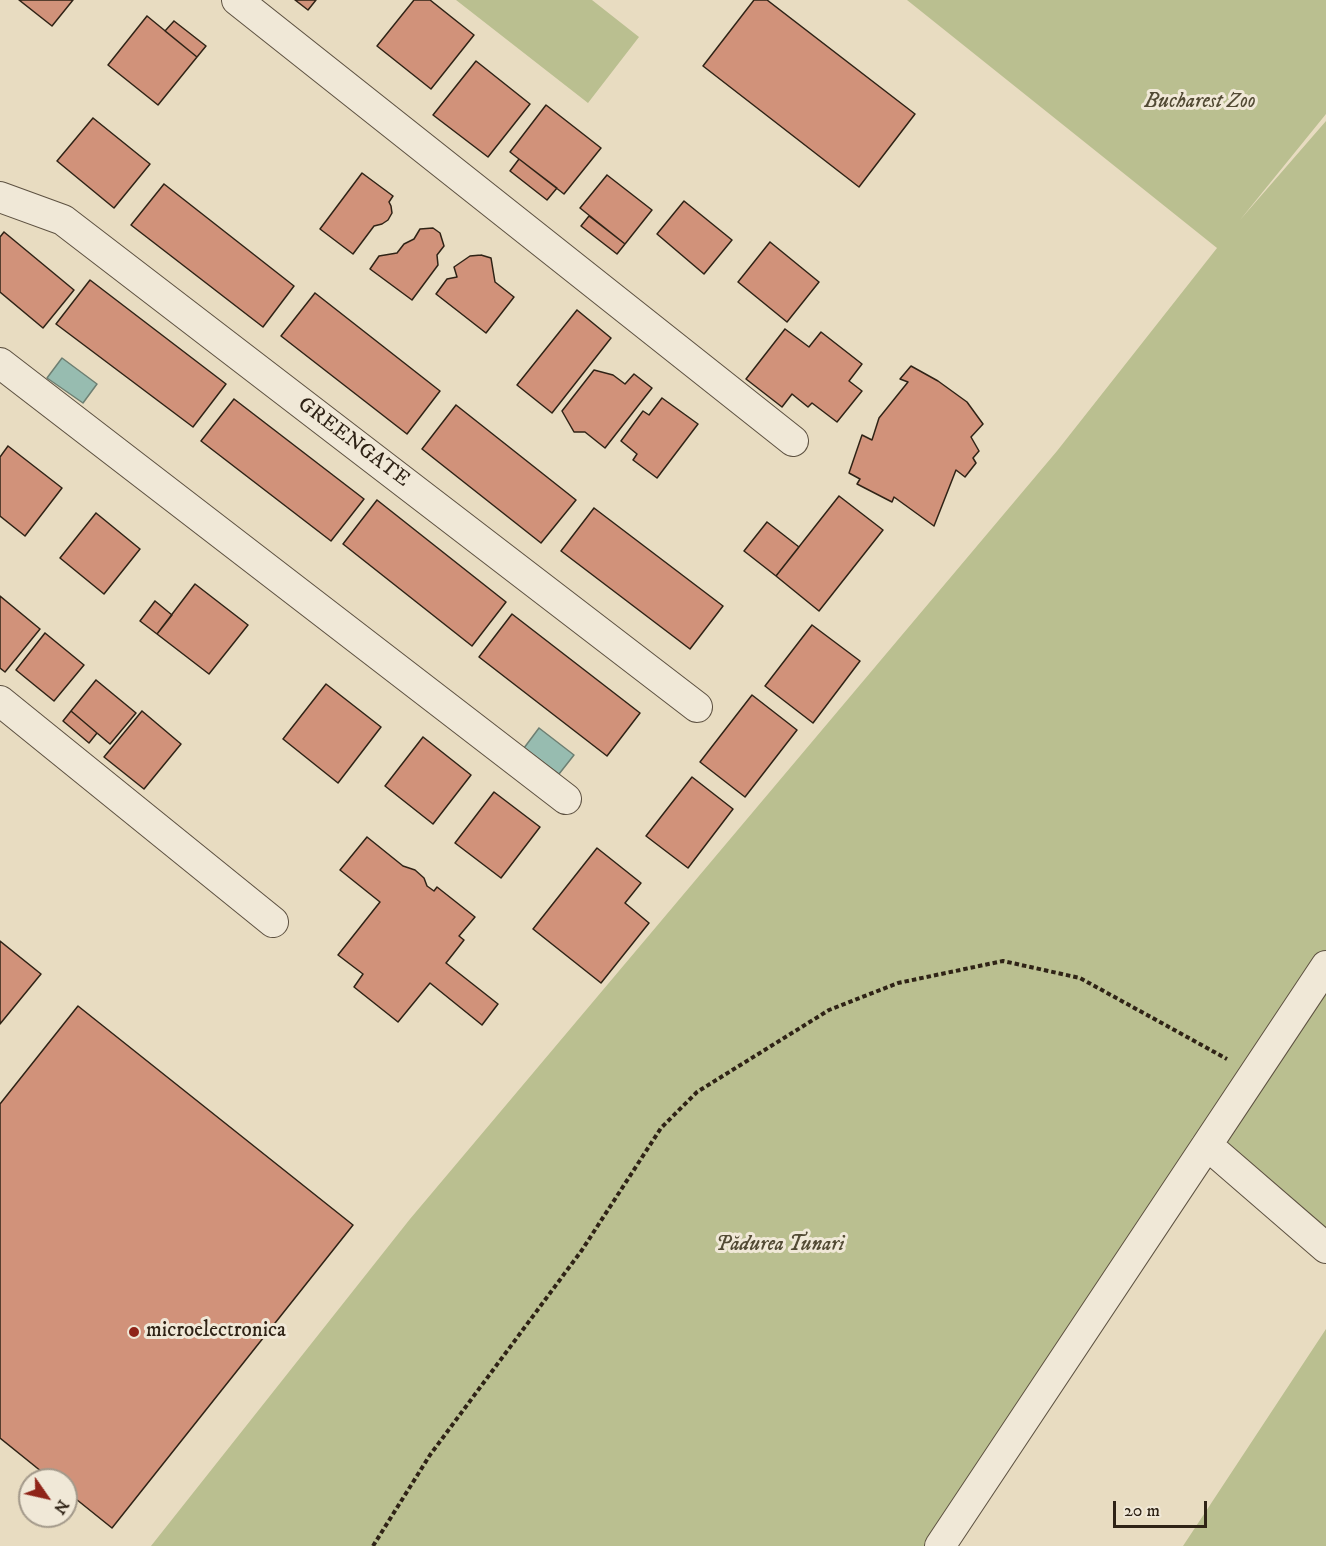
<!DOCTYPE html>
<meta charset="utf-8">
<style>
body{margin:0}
#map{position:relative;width:1326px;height:1546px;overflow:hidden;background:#e8dcc1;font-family:"IM FELL DW Pica",serif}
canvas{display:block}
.north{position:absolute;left:18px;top:1468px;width:60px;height:60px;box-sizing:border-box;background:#f0e8d7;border:2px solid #a3998a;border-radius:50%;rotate:124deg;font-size:16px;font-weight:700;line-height:24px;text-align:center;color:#2f2316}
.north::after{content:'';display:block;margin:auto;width:21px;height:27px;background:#8f2418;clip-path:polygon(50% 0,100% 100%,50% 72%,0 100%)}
.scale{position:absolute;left:1113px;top:1501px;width:94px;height:27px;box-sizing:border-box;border:3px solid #2f2316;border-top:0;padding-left:8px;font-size:18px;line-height:21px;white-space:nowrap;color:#2f2316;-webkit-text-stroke:4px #f0e8d7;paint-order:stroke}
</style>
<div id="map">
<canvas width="1326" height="1546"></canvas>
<div class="north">N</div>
<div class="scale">20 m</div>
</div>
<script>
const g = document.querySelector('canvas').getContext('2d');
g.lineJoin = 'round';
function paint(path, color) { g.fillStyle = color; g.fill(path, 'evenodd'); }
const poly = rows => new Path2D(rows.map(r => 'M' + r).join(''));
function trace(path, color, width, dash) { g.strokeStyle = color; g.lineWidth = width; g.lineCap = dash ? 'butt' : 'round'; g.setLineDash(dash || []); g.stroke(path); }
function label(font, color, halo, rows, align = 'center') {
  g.font = font + ' "IM FELL DW Pica",serif'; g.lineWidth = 6; g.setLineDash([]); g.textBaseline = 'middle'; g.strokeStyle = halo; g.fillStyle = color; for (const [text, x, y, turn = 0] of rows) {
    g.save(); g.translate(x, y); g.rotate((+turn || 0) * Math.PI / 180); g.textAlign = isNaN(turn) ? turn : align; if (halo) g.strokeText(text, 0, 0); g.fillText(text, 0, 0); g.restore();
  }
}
paint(poly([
 [456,0,592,0,639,37,588,103],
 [907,0,1326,0,1326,114,1240,220,1326,121,1326,1234,1207,1145,940,1546,151,1546,410,1219,1057,451,1217,248],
 [1326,1329,1326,1546,1183,1546]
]), '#babf90');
const water = poly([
 [62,358,97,384,83,403,47,378,62,358],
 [539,728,574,755,559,774,524,748,539,728]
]);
paint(water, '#97bcb0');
trace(water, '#6d7f72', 1.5);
const building = poly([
 [19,0,73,0,52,26,19,0],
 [295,0,316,0,308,10,295,0],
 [414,0,430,0,474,35,431,89,377,46,414,0],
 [754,0,767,0,915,114,859,187,703,66,754,0],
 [147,16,197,57,158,105,108,65,147,16],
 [174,21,206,46,197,57,165,31,174,21],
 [476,61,530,104,488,157,433,115,476,61],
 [546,105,601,148,564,194,510,152,546,105],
 [93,118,150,164,114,208,57,161,93,118],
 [519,159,557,188,547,200,510,171,519,159],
 [362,173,393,196,389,202,391,206,392,213,388,220,382,224,374,226,353,254,320,229,362,173],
 [607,175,652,210,625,244,580,208,607,175],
 [164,184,294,286,263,327,131,225,164,184],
 [684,201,732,240,704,274,657,234,684,201],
 [589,216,625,244,617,254,581,226,589,216],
 [433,228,440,233,444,246,437,255,438,265,412,300,370,269,379,256,397,253,404,244,414,239,420,229,433,228],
 [4,232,74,290,43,328,0,292,0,237,4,232],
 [770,242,819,282,787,322,738,282,770,242],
 [481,255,491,258,495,282,514,297,486,333,436,294,447,279,457,277,454,267,470,256,481,255],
 [90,280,226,384,193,427,56,324,90,280],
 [315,293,440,391,407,434,281,336,315,293],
 [577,310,611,338,552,413,517,385,577,310],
 [785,329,809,347,821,332,862,364,849,381,862,391,837,422,812,403,808,407,792,394,782,407,746,379,785,329],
 [911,366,938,381,967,402,983,424,971,437,979,451,973,458,976,463,965,477,956,470,934,526,894,497,892,502,857,484,860,479,849,473,862,435,872,440,879,418,908,382,900,379,911,366],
 [594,370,613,375,625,384,634,374,652,388,605,448,585,432,574,432,562,411,594,370],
 [662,398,698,424,657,478,633,460,637,454,621,441,643,411,649,415,662,398],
 [234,399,364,499,331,541,201,441,234,399],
 [456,405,576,500,541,543,422,449,456,405],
 [8,446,62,488,25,536,0,516,0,457,8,446],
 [839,496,883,530,819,611,776,576,839,496],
 [377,500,506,602,472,646,343,544,377,500],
 [594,508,723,606,690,649,561,551,594,508],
 [96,513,140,549,104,594,60,558,96,513],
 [767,522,799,547,776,576,744,551,767,522],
 [195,584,248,625,209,674,157,634,195,584],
 [0,596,40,629,5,672,0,668,0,596],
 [155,601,172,615,157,634,140,621,155,601],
 [512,614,640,713,607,756,479,657,512,614],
 [812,625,860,661,813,723,765,686,812,625],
 [45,633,84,665,54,701,16,670,45,633],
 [96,680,136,713,110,744,71,711,96,680],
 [326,684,381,727,338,783,283,739,326,684],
 [752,695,797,730,745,797,700,762,752,695],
 [71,711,97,733,89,743,63,721,71,711],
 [142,711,181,744,144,789,104,757,142,711],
 [423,737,471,775,433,824,385,786,423,737],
 [692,777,733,809,688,868,646,836,692,777],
 [494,792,540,827,501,878,455,843,494,792],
 [367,837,403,866,415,870,424,878,427,886,434,891,437,887,475,917,459,936,464,940,446,963,498,1004,482,1025,430,983,398,1022,354,987,363,974,338,955,380,902,340,870,367,837],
 [597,848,641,883,625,903,649,923,601,983,533,929,597,848],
 [0,941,41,974,0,1024,0,941],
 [78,1006,353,1225,112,1528,66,1491,66,1480,52,1480,0,1438,0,1104,78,1006]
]);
paint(building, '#d1927a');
trace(building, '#2f2316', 1.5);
const minor = poly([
 [237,0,793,441],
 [0,197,63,220,697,707],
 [0,363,566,799],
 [0,701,273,922],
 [1207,1145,1326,1248],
 [940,1546,1326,966]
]);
trace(minor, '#5d5141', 32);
trace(poly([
 [373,1546,430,1455,582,1250,661,1128,697,1092,829,1010,898,983,1003,961,1080,978,1227,1059]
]), '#2f2316', 4, [4.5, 3]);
trace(minor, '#f0e8d7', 30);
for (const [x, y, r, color] of [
 [134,1332,6,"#8f2418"]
]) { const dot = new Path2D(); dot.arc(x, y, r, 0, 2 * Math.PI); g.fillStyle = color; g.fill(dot); trace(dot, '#f0e8d7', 2); }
label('italic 21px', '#524a34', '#f0e8d7', [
 ["Bucharest Zoo",1200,103],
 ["Pădurea Tunari",780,1246]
]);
label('21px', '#2f2316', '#f0e8d7', [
 ["GREENGATE",353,443,37]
]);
label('21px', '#2f2316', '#f0e8d7', [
 ["microelectronica",146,1332]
], 'left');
</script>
